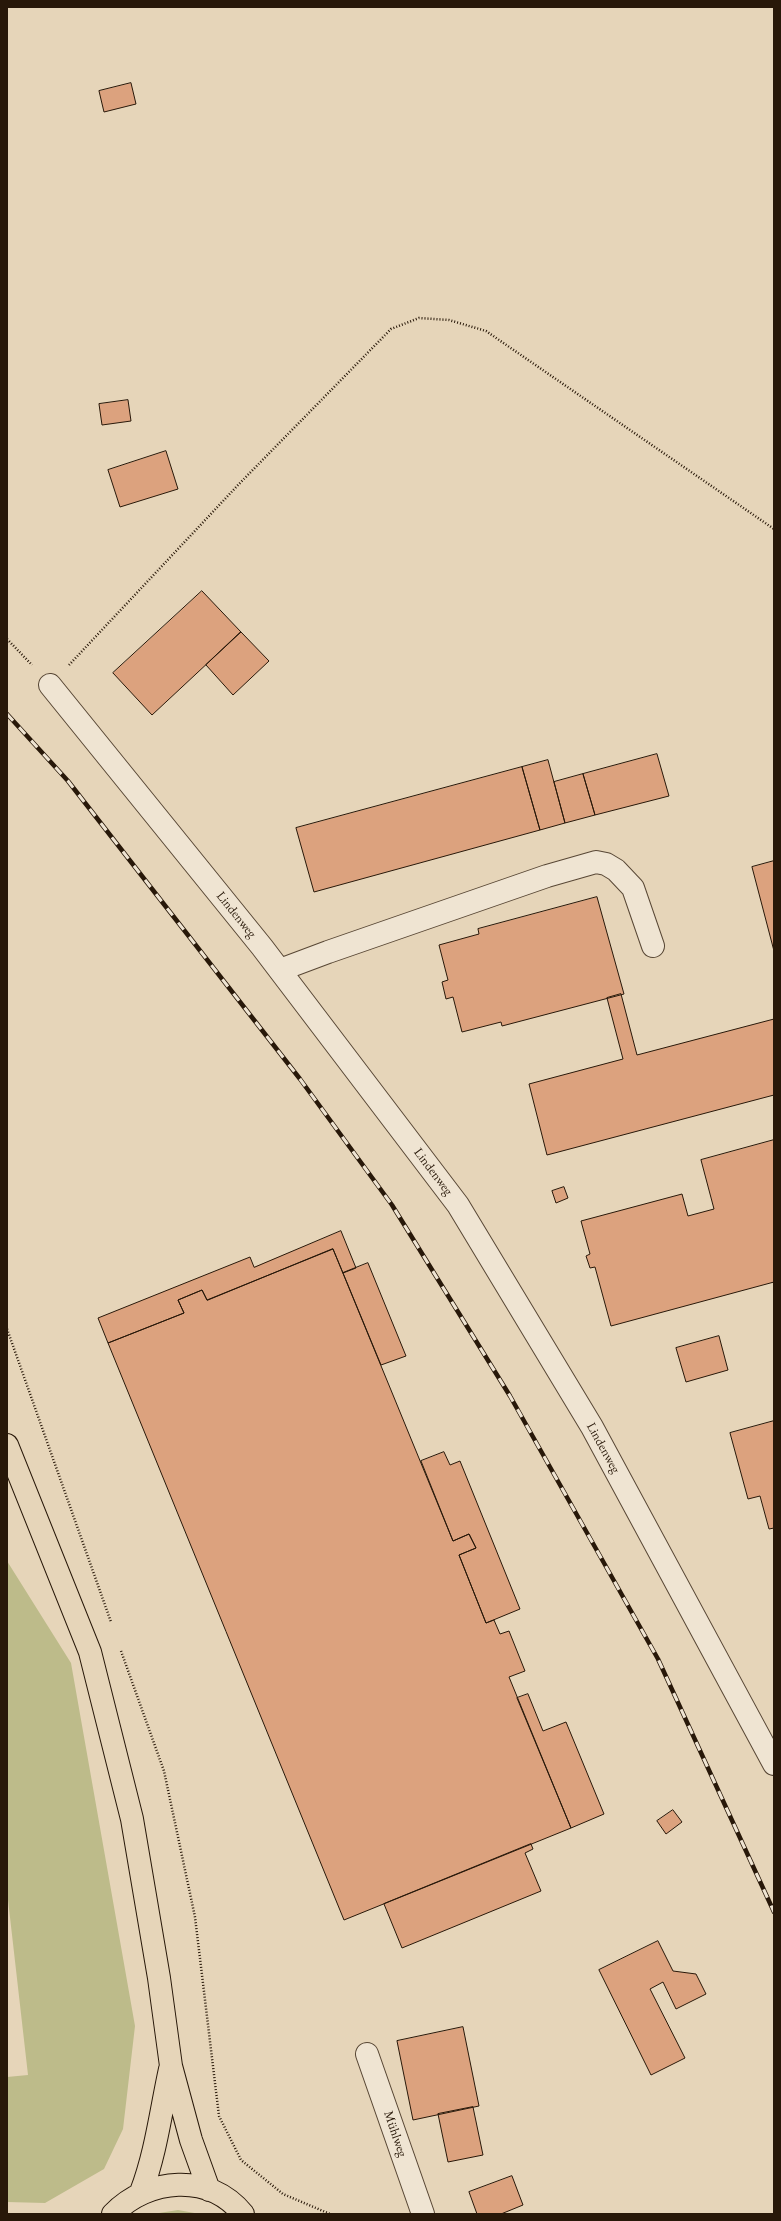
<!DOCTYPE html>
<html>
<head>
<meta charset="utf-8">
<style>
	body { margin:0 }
	#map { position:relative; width:781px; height:2221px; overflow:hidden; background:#e6d5b9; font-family:"EB Garamond",serif }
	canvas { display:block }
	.frame { position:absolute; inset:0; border:8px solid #281809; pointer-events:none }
</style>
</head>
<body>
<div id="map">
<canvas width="781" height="2221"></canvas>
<div class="frame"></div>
</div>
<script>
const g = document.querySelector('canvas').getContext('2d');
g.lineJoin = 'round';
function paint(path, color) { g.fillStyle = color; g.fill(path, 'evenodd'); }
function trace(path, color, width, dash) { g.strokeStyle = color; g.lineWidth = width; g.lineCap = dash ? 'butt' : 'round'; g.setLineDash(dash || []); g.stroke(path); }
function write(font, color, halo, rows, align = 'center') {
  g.font = font + ' "EB Garamond",serif'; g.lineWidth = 3.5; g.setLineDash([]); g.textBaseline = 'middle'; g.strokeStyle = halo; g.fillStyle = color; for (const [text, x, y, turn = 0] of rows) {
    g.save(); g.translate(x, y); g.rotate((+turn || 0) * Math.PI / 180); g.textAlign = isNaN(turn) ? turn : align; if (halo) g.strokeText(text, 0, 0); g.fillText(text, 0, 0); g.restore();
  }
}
const green = new Path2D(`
	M7,1561l64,102 64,363 -12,103 -19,40 -59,34 -38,-1v-125l21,-2 -21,-184z
	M178,2210l22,4h-43l2,-1z`);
const building = new Path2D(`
	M131,83l5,21 -32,8 -5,-21z
	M128,400l3,21 -29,4 -3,-21z
	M166,451l12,38 -58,18 -12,-37z
	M202,591l39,41 -89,83 -39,-42z
	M241,632l28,29 -36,34 -27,-30z
	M657,754l12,42 -74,19 -12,-41z
	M548,760l17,63 -25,7 -18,-63z
	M522,767l18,63 -226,62 -18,-64z
	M583,774l12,41 -30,8 -11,-41z
	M774,861v90l-22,-84z
	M597,897l27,97 -122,32 -1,-4 -39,10 -9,-35 -7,2 -4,-17 6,-2 -9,-35 40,-11 -1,-5z
	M621,994l16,61 137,-36v76l-227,60 -18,-71 94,-25 -16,-61z
	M774,1140v142l-163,44 -16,-59 -5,1 -4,-12 4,-2 -9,-33 101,-27 6,22 26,-7 -13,-49z
	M564,1187l4,11 -12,5 -4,-12z
	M341,1231l15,37 -13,5 -10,-24 -126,51 -5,-10 -24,10 6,13 -76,30 -10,-25 152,-61 4,10z
	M333,1249l120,292 16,-7 7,14 -17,7 27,68 8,-3 6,14 9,-3 16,40 -16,6 62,151 -227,92 -236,-577 76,-30 -6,-13 24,-10 5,10z
	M368,1263l38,93 -25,9 -38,-92z
	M719,1336l9,34 -42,12 -10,-34z
	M774,1421v107l-5,1 -9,-33 -12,3 -18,-66z
	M444,1452l6,13 10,-4 60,148 -34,14 -27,-68 17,-7 -7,-14 -16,7 -32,-80z
	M528,1694l15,37 23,-9 38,92 -33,14 -54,-130z
	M673,1810l9,12 -16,12 -9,-13z
	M531,1844l2,5 -8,4 16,38 -139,57 -18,-44z
	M658,1941l15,30 23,3 10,20 -30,15 -13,-27 -13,7 35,69 -34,17 -52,-105z
	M463,2027l16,79 -66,14 -16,-79z
	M473,2107l10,48 -35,7 -10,-48z
	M512,2176l11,29 -22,9h-24l-8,-22z`);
const path = new Path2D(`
	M7,639l25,26
	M69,665l170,-181 152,-155 28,-11 30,2 37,11 288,198
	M7,1329l104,293
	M121,1651l43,120 31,146 24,199 22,44 42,34 47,20`);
const minor = new Path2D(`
	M50,685l212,262 196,258 134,222 182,337
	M280,970l48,-18 219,-76 49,-14 10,2 10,6 17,18 20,58
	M367,2054l56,160`);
const major = new Path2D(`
	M7,1445l83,207 42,167 27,159 12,88 20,74 18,50
	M141,2192c15,-39 20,-82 29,-123
	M113,2214c35,-36 96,-42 130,0`);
const rail = new Path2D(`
	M7,714l61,67 232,298 92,126 118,191 148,263 116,253`);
const streetNames = [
	["Lindenweg",236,915,51],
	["Lindenweg",433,1172,53],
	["Lindenweg",603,1448,61],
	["Mühlweg",395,2134,71]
];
paint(green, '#bdbb8a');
paint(building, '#dca27e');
trace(building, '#281809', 1);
trace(minor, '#584735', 24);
trace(major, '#281809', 24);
trace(path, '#281809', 2.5, [1, 2]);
trace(minor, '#efe4d2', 22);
trace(major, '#e6d5b9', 22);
trace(rail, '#281809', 4.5);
trace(rail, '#efe4d2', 3, [9]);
write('13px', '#281809', '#efe4d2', streetNames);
</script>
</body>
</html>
